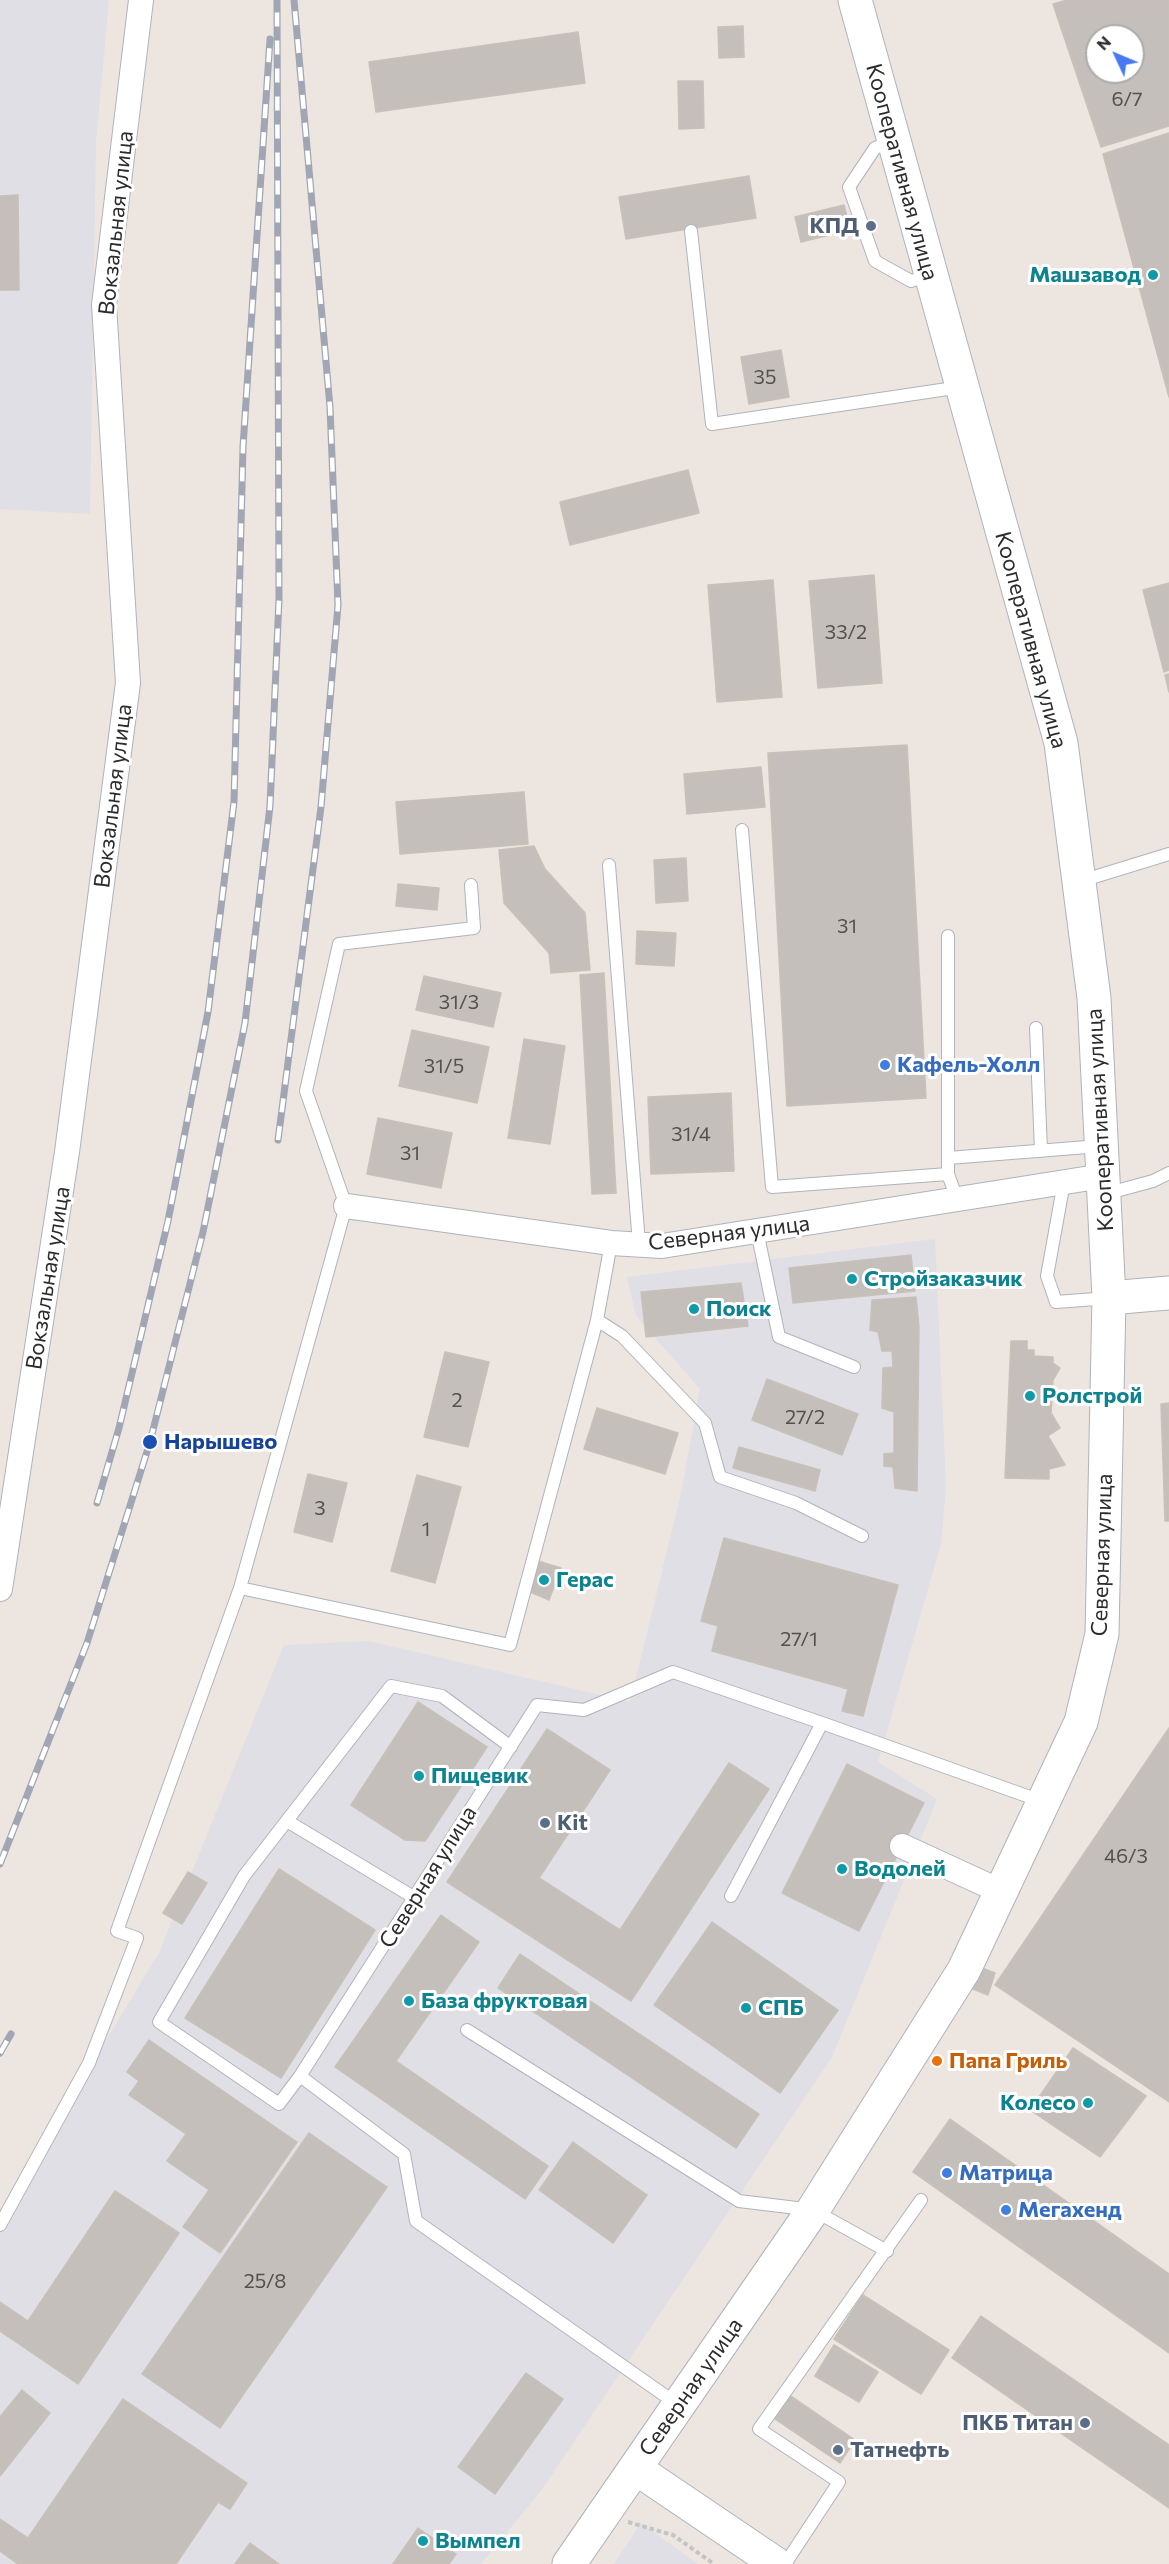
<!DOCTYPE html>
<html>
<head>
<meta charset="utf-8">
<style>
	body { margin:0 }
	#map { position:relative; width:1169px; height:2564px; overflow:hidden; background:#ede5df; font-family:Commissioner,sans-serif }
	canvas { display:block }
	.north { position:absolute; left:1085px; top:24px; width:60px; height:60px; box-sizing:border-box; background:#fff; border:2px solid #ababab; border-radius:50%; rotate:314deg; font-size:16px; font-weight:700; line-height:24px; text-align:center; color:#2c2c2c }
	.north::after { content:''; display:block; margin:auto; width:21px; height:27px; background:#4779f1; clip-path:polygon(50% 0,100% 100%,50% 72%,0 100%) }
</style>
</head>
<body>
<div id="map">
<canvas width="1169" height="2564"></canvas>
<div class="north">N</div>
</div>
<script>
const g = document.querySelector('canvas').getContext('2d');
g.lineJoin = 'round';
function paint(path, color) { g.fillStyle = color; g.fill(path, 'evenodd'); }
function trace(path, color, width, dash) { g.strokeStyle = color; g.lineWidth = width; g.lineCap = dash ? 'butt' : 'round'; g.setLineDash(dash || []); g.stroke(path); }
function write(font, color, halo, rows, align = 'center') {
  g.font = font + ' Commissioner,sans-serif'; g.lineWidth = 6; g.setLineDash([]); g.textBaseline = 'middle'; g.strokeStyle = halo; g.fillStyle = color; for (const [text, x, y, turn = 0] of rows) {
    g.save(); g.translate(x, y); g.rotate((+turn || 0) * Math.PI / 180); g.textAlign = isNaN(turn) ? turn : align; if (halo) g.strokeText(text, 0, 0); g.fillText(text, 0, 0); g.restore();
  }
}
const industrial = new Path2D(`
	M0,0h109l-13,141 -6,373 -90,-5z
	M935,1239l11,247 -5,58 -63,218 59,37 -105,258 -289,431 -62,76h-481v-349l159,-262 125,-308 85,-4 261,61 51,-208 19,-105 -64,-73 -9,-39z
	M641,2523l57,41h-84z`);
const building = new Path2D(`
	M1067,0h102v126l-68,21 -48,-143zM1097,36h36v36h-36z
	M743,26l1,31 -25,1 -1,-31z
	M578,32l7,51 -209,29 -7,-50z
	M678,81h25l1,47 -25,1z
	M1169,133v264l-66,-243z
	M749,176l7,42 -130,21 -7,-42z
	M18,195l1,95h-19v-94z
	M844,205l6,25 -49,12 -6,-25z
	M781,350l8,47 -40,7 -8,-47z
	M688,470l11,43 -129,32 -10,-43z
	M874,575l8,108 -64,5 -9,-107z
	M773,580l9,117 -65,5 -9,-117z
	M1169,583v87l-5,2 -21,-82z
	M1169,674v18l-4,-17z
	M907,745l19,353 -139,8 -19,-353z
	M761,767l4,40 -78,7 -3,-40z
	M524,792l4,52 -128,10 -4,-52z
	M534,846l11,23 40,44 5,57 -39,3 -2,-20 -45,-50 -5,-53z
	M686,858l2,43 -32,2 -2,-43z
	M398,884l41,4 -2,22 -41,-4z
	M637,931l39,2 -2,33 -38,-2z
	M604,973l12,220 -24,1 -12,-219z
	M424,976l77,17 -8,34 -77,-17z
	M412,1030l77,17 -12,56 -78,-17z
	M524,1039l41,7 -15,98 -42,-6z
	M731,1093l3,78 -83,3 -3,-77z
	M378,1118l74,15 -11,55 -74,-14z
	M911,1255l4,36 -122,12 -4,-35z
	M741,1283l7,43 -102,11 -5,-45z
	M916,1297l3,30 -2,164 -22,-3 -2,-21 -9,-1v-12l10,-1v-41l-12,-4 1,-40 10,-1 -1,-16h-10l-4,-19 -8,-2 2,-30z
	M1011,1341h16v9h7v6l19,1v6l7,5 -7,12 -2,33 9,15 -12,8 17,29 -16,4v10l-44,-1z
	M445,1352l44,10 -21,85 -44,-10z
	M767,1379l91,35 -16,41 -90,-35z
	M1169,1403v118h-4l-4,-117z
	M597,1408l81,25 -13,41 -81,-25z
	M739,1447l81,23 -5,21 -82,-23z
	M308,1474l39,9 -15,59 -38,-10z
	M417,1475l44,12 -26,96 -44,-12z
	M724,1538l174,47 -35,131 -21,-5 6,-22 -136,-38 6,-25 -17,-5z
	M538,1561l23,7 -12,32 -21,-9z
	M418,1702l69,45 -62,94 -20,-1 -54,-35z
	M1169,1728v374l-174,-117z
	M547,1729l63,41 -71,108 81,52 109,-167 40,26 -138,212 -184,-119z
	M847,1764l77,39 -65,128 -77,-38z
	M279,1869l96,61 -94,148 -96,-60z
	M188,1872l19,11 -25,41 -19,-11z
	M441,1915l38,27 -83,119 152,105 -23,33 -190,-132z
	M712,1922l126,88 -58,83 -126,-88z
	M520,1954l239,160 -23,34 -238,-160z
	M982,1968l13,5 -7,22 -20,-8z
	M149,2040l148,102 -77,111 -37,-26 26,-37 -42,-29 19,-27 -57,-39 10,-14 -12,-9z
	M1073,2048l73,48 -46,61 -70,-47z
	M950,2119l219,155v79l-256,-181z
	M309,2133l78,54 -167,241 -78,-54z
	M573,2142l74,53 -34,48 -74,-53z
	M115,2191l64,42 -101,151 -78,-53v-29l28,19z
	M863,2295l86,55 -28,44 -87,-55z
	M981,2316l188,129v63l-217,-150z
	M834,2345l44,27 -19,30 -44,-26z
	M526,2373l37,26 -68,95 -37,-27z
	M22,2390l28,23 -50,63v-59z
	M791,2396l64,44 -15,23 -65,-44z
	M123,2399l124,84 -17,26 -12,-7 -42,62h-158l-18,-13v-32l28,19z
	M418,2528l38,26 -7,10h-56z
	M250,2543l29,21h-44z`);
const path = new Path2D(`
	M628,2522l45,13 41,29`);
const service = new Path2D(`
	M893,141l-18,7 -26,39 26,74 36,20 18,-5
	M691,231l21,193 249,-37
	M742,830l30,357 176,-13
	M609,865l30,379
	M1081,881l88,-27
	M471,885l3,43 -135,16 -33,147 40,115 -106,382 270,57 87,-325
	M948,936v238l9,25
	M1036,1028l5,123
	M948,1158l152,-12
	M1064,1182l-17,94 9,26 53,-4
	M1105,1194l48,-13 16,-8
	M757,1231l22,106 75,30
	M611,1243l-14,77 25,16 83,87 15,54 76,26 66,33
	M287,1821l128,77
	M731,1896l91,-173 219,78
	M467,2030l272,171 74,9 74,41
	M300,2076l-21,28 -120,-82 85,-146 147,-190 51,10 69,51
	M0,2225l89,-162 48,-125 -20,-7 123,-343
	M677,2404l-261,-183 -12,-67 -104,-78 237,-371 47,5 89,-38 149,51
	M785,2564l54,-82 -80,-53 162,-229`);
const minor = new Path2D(`
	M346,1206l265,37 51,3 441,-70
	M0,1589l67,-437 61,-469 -24,-378 37,-305
	M902,1846l100,46`);
const tertiary = new Path2D(`
	M635,2468l142,96`);
const secondary = new Path2D(`
	M1109,1298l60,-5
	M569,2564l244,-354 151,-240 117,-248 21,-88 7,-336 -15,-300 -33,-255 -206,-743`);
const rail = new Path2D(`
	M278,1140l43,-333 17,-202 -8,-198 -36,-407
	M97,1503l22,-75 49,-207 40,-209 26,-210 9,-355 27,-408
	M0,1864l87,-221 63,-201 53,-210 42,-209 25,-217 9,-207 -2,-599
	M0,2053l11,-19`);
const markers = [
	[871,226,6,"#5c6f8a"],
	[1153,275,6,"#0f9aa8"],
	[885,1065,6,"#3f7fe0"],
	[852,1279,6,"#0f9aa8"],
	[694,1309,6,"#0f9aa8"],
	[1030,1396,6,"#0f9aa8"],
	[150,1442,8,"#1a4fb4"],
	[544,1580,6,"#0f9aa8"],
	[419,1776,6,"#0f9aa8"],
	[545,1823,6,"#5c6f8a"],
	[842,1869,6,"#0f9aa8"],
	[409,2001,6,"#0f9aa8"],
	[746,2008,6,"#0f9aa8"],
	[937,2061,6,"#e8710a"],
	[1088,2103,6,"#0f9aa8"],
	[947,2173,6,"#3f7fe0"],
	[1006,2210,6,"#3f7fe0"],
	[1085,2423,6,"#5c6f8a"],
	[838,2450,6,"#5c6f8a"],
	[423,2541,6,"#0f9aa8"]
];
const numberNames = [
	["6/7",1127,99],
	["35",765,377],
	["33/2",846,632],
	["31",847,926],
	["31/3",459,1002],
	["31/5",444,1066],
	["31/4",691,1134],
	["31",410,1153],
	["2",457,1400],
	["27/2",805,1417],
	["3",320,1508],
	["1",426,1529],
	["27/1",799,1639],
	["46/3",1126,1856],
	["25/8",265,2281]
];
const streetNames = [
	["Кооперативная улица",902,172,75],
	["Вокзальная улица",116,223,-84],
	["Кооперативная улица",1031,640,75],
	["Вокзальная улица",113,796,-83],
	["Кооперативная улица",1100,1120,-93],
	["Северная улица",729,1233,-7],
	["Вокзальная улица",48,1278,-81],
	["Северная улица",1102,1555,-88],
	["Северная улица",428,1877,-58],
	["Северная улица",691,2387,-55]
];
const serviceNames = [
	["КПД",859,226],
	["Kit",557,1823,"left"],
	["ПКБ Титан",1073,2423],
	["Татнефть",850,2450,"left"]
];
const cultureNames = [
	["Машзавод",1141,275,"right"],
	["Стройзаказчик",864,1279],
	["Поиск",706,1309],
	["Ролстрой",1042,1396],
	["Герас",556,1580],
	["Пищевик",431,1776],
	["Водолей",854,1869],
	["База фруктовая",421,2001],
	["СПБ",758,2008],
	["Колесо",1076,2103,"right"],
	["Вымпел",435,2541]
];
const shopNames = [
	["Кафель-Холл",897,1065],
	["Матрица",959,2173],
	["Мегахенд",1018,2210]
];
const transitNames = [
	["Нарышево",164,1442]
];
const foodNames = [
	["Папа Гриль",949,2061]
];
paint(industrial, '#e0dfe6');
paint(building, '#c5bfbb');
trace(building, '#c8c1b8', 1.5);
trace(service, '#afb3bb', 14);
trace(minor, '#afb3bb', 26);
trace(tertiary, '#afb3bb', 34);
trace(secondary, '#afb3bb', 35);
trace(path, '#c4c4c4', 4, [4.5, 3]);
trace(service, '#fff', 12);
trace(minor, '#fff', 24);
trace(tertiary, '#fff', 32);
trace(secondary, '#fff', 33);
trace(rail, '#a1a6b5', 7);
trace(rail, '#fff', 4.5, [14]);
for (const [x, y, r, color] of markers) { const dot = new Path2D(); dot.arc(x, y, r, 0, 2 * Math.PI); g.fillStyle = color; g.fill(dot); trace(dot, '#fff', 2); }
write('20px', '#525150', null, numberNames);
write('22px', '#2c2c2c', '#fff', streetNames);
write('bold 22px', '#4e5e75', '#fff', serviceNames, 'right');
write('bold 22px', '#0d838f', '#fff', cultureNames, 'left');
write('bold 22px', '#366cbe', '#fff', shopNames, 'left');
write('bold 22px', '#164399', '#fff', transitNames, 'left');
write('bold 22px', '#c56008', '#fff', foodNames, 'left');
</script>
</body>
</html>
